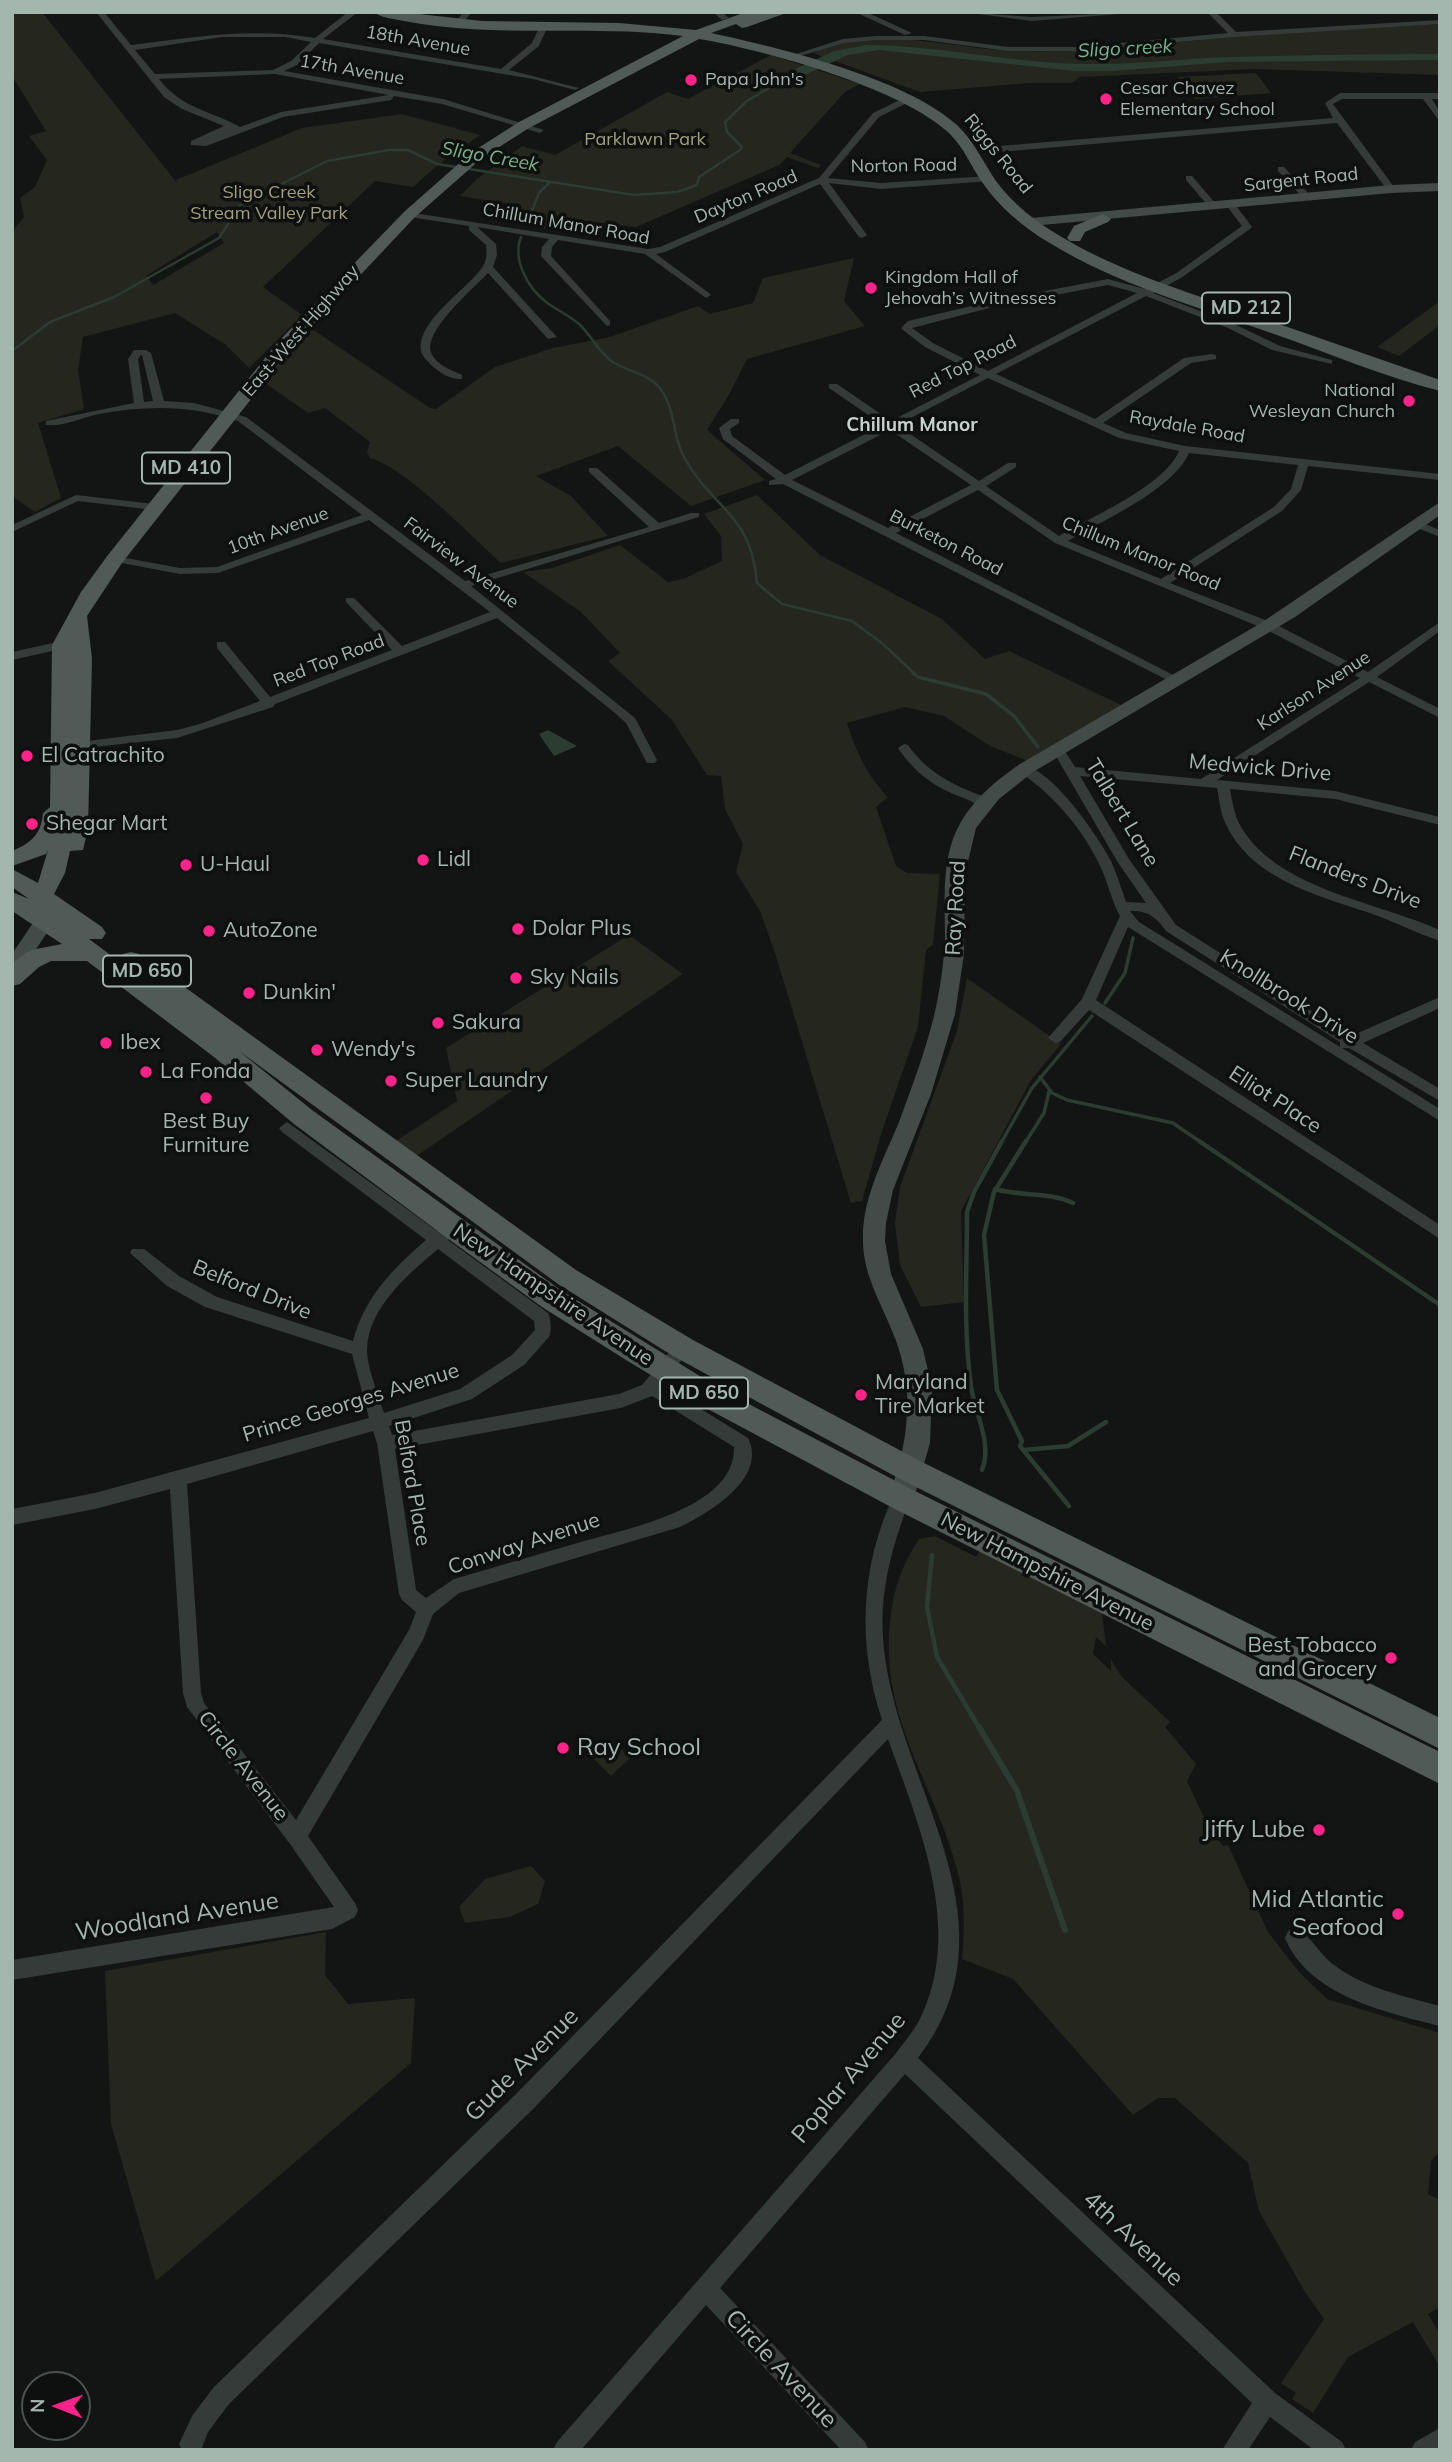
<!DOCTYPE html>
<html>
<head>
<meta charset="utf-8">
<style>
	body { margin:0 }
	#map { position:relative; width:1452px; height:2462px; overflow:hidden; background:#131515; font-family:Mulish,sans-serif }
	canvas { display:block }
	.frame { position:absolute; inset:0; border:14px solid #a4b7af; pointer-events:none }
	.north { position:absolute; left:21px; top:2371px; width:70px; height:70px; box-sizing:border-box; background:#0e1010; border:2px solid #4a5350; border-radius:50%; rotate:271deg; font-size:19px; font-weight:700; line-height:28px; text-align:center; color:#a4b7af }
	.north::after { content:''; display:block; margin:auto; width:24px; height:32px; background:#fd2388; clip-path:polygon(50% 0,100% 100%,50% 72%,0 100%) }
</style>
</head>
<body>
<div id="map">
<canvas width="1452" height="2462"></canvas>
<div class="frame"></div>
<div class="north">N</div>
</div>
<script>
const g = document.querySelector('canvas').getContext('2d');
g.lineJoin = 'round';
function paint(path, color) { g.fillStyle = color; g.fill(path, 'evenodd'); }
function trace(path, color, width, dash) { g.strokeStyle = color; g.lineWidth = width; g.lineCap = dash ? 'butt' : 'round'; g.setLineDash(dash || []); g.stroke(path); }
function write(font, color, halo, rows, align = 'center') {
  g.font = font + ' Mulish,sans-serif'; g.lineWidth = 7; g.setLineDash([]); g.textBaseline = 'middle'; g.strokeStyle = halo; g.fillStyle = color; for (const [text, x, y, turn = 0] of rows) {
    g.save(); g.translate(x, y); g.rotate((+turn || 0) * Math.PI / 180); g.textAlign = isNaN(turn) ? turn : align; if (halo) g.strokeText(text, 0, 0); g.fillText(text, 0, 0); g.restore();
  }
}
const green = new Path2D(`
	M12,12h30l135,171 -1,-3 126,-52 100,-14 78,21 -41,29 -26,23 -38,-6 -112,106 39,28 -53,53 -23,-23 -51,-32 -92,24 -5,33 6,39 -46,14 23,75 -26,14 -23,-16v-264l12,-15 -4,-19 15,-11 12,-27 -18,-24 17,-5 -34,-55zM217,232l7,11 -71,42 -7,-9z
	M1440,24v51l-186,-6 -174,8 -8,6h-42l-110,9 -107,-39c45,-29 137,-6 188,-3 81,5 162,-7 243,-14 65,-5 131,-8 196,-12z
	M771,55l89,29 -15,8 -55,61 31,12 -3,3 -31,-11 -8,8 -143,62 -61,-7 -11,12 -64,-11 15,-16 -55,-9 17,-17 45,-33 33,9 112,-63 21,7z
	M1256,73l15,20 -76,6 -18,-22z
	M854,258l-10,43 21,25 -118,33 -17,34 -23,37 58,50 -74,26 -73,-60 -82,30 35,20 37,40 -107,27c-31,-28 -95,-95 -131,-105l-3,-6 3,-10 -45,-34 -17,5 -46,-32 47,-54 121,81 6,1 59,-42 58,-19 57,-11 88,-31 12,8 43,-11 10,-25z
	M1440,301v24l-41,31 -22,-9z
	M757,495l63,60 122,64 43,40 24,-8 112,54 -93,56 -38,-15 -46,-30 -39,-9 -58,16c9,29 20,52 41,74l-12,10 20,59 11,7 33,1 -7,71 -7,5 -8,77 -37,107 -19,67 -11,2 -75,-247 -16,-45 -24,-39 7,-28 -18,-35 -4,-33 -14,-1 -35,-55 -64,-59 12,-8 -39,-41 -58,-40 29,-4 68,-23 48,37 15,-3 39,-18 -1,-25 -17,-22z
	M629,935l54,39 -268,183 -19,-16 61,-40 -11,-53z
	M967,978l94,66 -30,36 -70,131 3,91 -43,5 -21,-42 -5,-42 5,-36 57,-156z
	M935,1536l41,21 4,-6 122,62 4,33 -10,-9 -3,17 18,17v-11l11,17 48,45 -5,5 31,37 -9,17 18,39 18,26 5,-1 40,87 31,40 28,27 113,34v118l-9,10 -3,33 12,6v107l-12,7 12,20v33l-27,-45 -65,35 -35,56 -21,-14 4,-6 -15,-10 43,-64 -19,-27 -46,-81 -11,-48 -73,-65h-17l-25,17 -120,-136 -51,-20c3,-31 3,-61 -5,-90 -25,-93 -80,-153 -66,-256 4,-28 12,-50 28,-74z
	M613,1741l17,17 -19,18 -17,-17z
	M531,1866l14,15 -7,23 -28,13 -45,6 -6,-16 26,-28z
	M326,1932l-1,43 23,29 67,-6 -4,65 -255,218 -45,-157 -6,-153z`);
const water = new Path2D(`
	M866,45c74,0 148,19 223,19 48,1 95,-6 143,-7 69,-2 139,-3 208,-3v6l-212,2 -115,9h-38l-196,-21 -31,5 -69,32 -9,-6 64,-30z
	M548,730l29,16 -23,10 -15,-22z`);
const streamFar3 = new Path2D(`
	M526,225l13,-32 11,-11
	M521,237c-9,23 7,51 25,65 12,9 25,14 35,24 12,12 18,27 32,36 15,10 34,11 46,25 17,21 13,48 25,70 29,53 67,55 73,126l25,21 70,17 31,23 32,30
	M12,351l38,-29 64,-25 105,-59 21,-33 87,-44 62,-11h19l29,14 197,31 43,-3 20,-7 2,-8 41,-27 2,-3 -15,-15 -2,-10 22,-21 32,-19`);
const streamFar2 = new Path2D(`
	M913,673l5,4 68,17 28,22 24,31
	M1105,1003l20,-30 8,-35
	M1040,1077l12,16 15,7 106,23 29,20
	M1001,1143l31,-55 60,-72
	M1025,1143l19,-30 5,-21`);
const streamFar1 = new Path2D(`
	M1026,1141l-32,51 -10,43 13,155 25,51 -2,5 49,60
	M1199,1141l241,164
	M995,1189c26,8 53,2 78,14
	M1024,1450l44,-4 38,-24
	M982,1470c11,-27 -8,-58 -11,-84 -8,-57 -4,-117 -4,-174l7,-20 28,-51
	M932,1555l-5,52 10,50 43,72`);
const stream = new Path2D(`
	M979,1727l38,64 48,139`);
const street = new Path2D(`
	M96,12h8l27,33c62,-8 122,-18 184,-7l33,-26h10l-35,27 178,30 31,-26 7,-15 4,-2 4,2 -8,18 -30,24 70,18 -4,2 -42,-11 -214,-36 -22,22 -13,6 159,28 101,31 -4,3 -98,-29 -48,-8 -3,4 -108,17 -77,29 -15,-1v-4l33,-15 -42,-17 -18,-12zM222,37h63l26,5 -20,19 -18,9 -118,4 -20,-24zM275,74l114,21 -108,17 -41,15c-30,-17 -58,-18 -81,-48z
	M463,12h9l-13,15h-6z
	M713,12h9l7,6 -7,2z
	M855,12h11l46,21 -7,2z
	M963,12l69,5 112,-5 -112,9z
	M1207,12h9l20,20 204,-12v4l-206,13 -157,14h-69l-84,-11h-48l-32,3 -44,13 -4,-2 47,-15 33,-3h48l84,11h69l151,-14z
	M1340,93h100v6h-8l8,13v10l-17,-23h-81l-9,5 61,83v4h-6l-51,-68 -349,30 -4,-3 4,-3 345,-29 -8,-15z
	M908,96l4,3 -1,2 -32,16 -51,61 53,5 107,-7 4,3 -1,2 -110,8 -52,-6 38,52 -5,3 -3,-1 -39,-53 -155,68 -9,2 53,39 2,2 -5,3 -61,-44 -87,-14 -6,7 -1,9 59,65v4l-3,1 -66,-70 1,-9 7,-8 -72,-12 19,17 1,11 -4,12 64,70 -9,2 -60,-66c-14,15 -64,57 -57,79 4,12 20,18 31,23v4c-16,1 -32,-13 -40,-25 -10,-31 47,-65 61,-88 4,-6 4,-14 3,-21l-17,-15v-4l-59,-9 -5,-3 2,-2 241,37 12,-2 159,-69 54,-65z
	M1278,167h6l26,28v4h-6l-26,-28z
	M1186,176h6l24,28v4h-6l-24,-28z
	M1228,203h6l18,24 -2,2 -69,49 -28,15 81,31 46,22 52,14v4l-60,-14 -44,-22 -82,-32 -150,78 99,45 89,-61 28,-4 4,1v4l-25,4 -88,60 23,10 59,13 255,28v6l-132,-14 -7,24 -19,21 -112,72 103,40 95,49 72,-50v9l-63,46 63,32v9l-71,-36 -152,98 118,11 105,26v8l-105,-26 -105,-10c2,11 4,23 8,32 32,67 140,81 202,109v11c-24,-8 -47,-20 -70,-28 -54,-18 -122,-35 -146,-93 -4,-10 -5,-22 -7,-32l-137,-12 49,83 47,66 175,111 89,-39v11l-77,35 77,46v12l-91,-53h-7l98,61v12l-312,-194 -32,73 344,225v14l-351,-229 -29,32 -5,1 -7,-5 34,-39 38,-83c-8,-14 -11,-30 -18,-46 -17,-38 -46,-73 -81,-97v-6c27,-5 79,72 90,94 6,13 10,27 15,41l20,1 -29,-42 -64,-110 2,-3h8l12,19 126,12 159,-101 -95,-49 -210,-86 -77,-53 -82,43 287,147 -2,3h-8l-390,-199 -14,1v-4l7,-2 -53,-40 -4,-11 12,-9h8v4l-9,6 2,7 53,39 98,-50 -54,-37v-4h8l54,37 89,-46 -55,-28 -22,-17 -2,-2 7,-7 89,-21 111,-21 37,10 30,-15 67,-48 -16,-21zM1108,285l29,8 -149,78 -55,-28 -21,-15 85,-22zM988,378l131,60 60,13c-15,35 -86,65 -120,85l-73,-50 30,-19v-4h-8l-29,18 -82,-56zM890,430l81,55 -83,43 -96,-48zM1189,453l109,12 -7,24 -17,18 -113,72 -93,-38c35,-21 105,-51 121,-88zM1130,911c18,-1 27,7 36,20l174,111v5l-201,-125z
	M134,350h12l5,3 13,48 30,2 52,14 219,164 184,-54 -60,-55v-4h8l62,55 32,-10h8v4l-228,69 164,132 22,42 -2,3h-8l-21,-40 -11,-10 -118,-95 -222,86 -2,3 -96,31 -102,11 -2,-3 6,-4 98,-12 23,-6 60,-23 -43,-53v-6h8l45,55 122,-47 -46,-48v-4h8l48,48 88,-34 -121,-92 -151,53 -38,1 -69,-13 -2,-2 6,-3 65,12 37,-1 145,-52 -124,-94c-46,-16 -91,-16 -139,-7 -16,3 -36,13 -53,11v-4l88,-18 -6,-44zM141,355h1l11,46 -9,1 -6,-43z
	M76,495l78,9 6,3 -6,3 -76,-9 -66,31v-7z
	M1412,522h8l20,8v7l-28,-11z
	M62,641l6,4 -2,3 -54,12v-8z
	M904,744l4,1c21,30 49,42 83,54v6c-10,2 -19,-3 -27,-7 -29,-10 -49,-25 -66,-50z
	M287,1122l150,109 7,-3 6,2 2,4 -4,6 100,73c3,7 4,17 1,24l-25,28 -52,34 -83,27 3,9 227,-41 23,-9 35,-42 6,-2 6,2 2,5 -29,37 86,53c20,40 -39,75 -68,89l-221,66 -26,21 -10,26 -115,196 47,67 3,7 -3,7 -23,12 -320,51v-20l322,-53 -44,-63 -103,-137 -4,-14 -13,-204 -75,20 -83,16v-16l83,-16 274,-75 -17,-64 -147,-47 -38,-21 -37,-33 2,-4h12l35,27 38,21 136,44c12,-45 39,-71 73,-101l-144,-108 -3,-4zM438,1249l96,72 1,9 -23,25 -52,34 -76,24c-5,-16 -17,-46 -17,-63 1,-43 42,-76 71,-101zM652,1396l82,51c2,63 -114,83 -160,97 -40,12 -80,23 -120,35l-28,19 -10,-8 -21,-141 226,-41zM373,1431l4,12 22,151 3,6 14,12 -7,18 -113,190 -92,-117 -3,-10 -14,-209z
	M901,1490l6,3 3,5c-21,59 -34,102 -24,166 20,131 133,263 32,394l357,335 67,49 4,8h-32l-44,-33 -22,33h-26l30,-47 -347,-329 -185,214 145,154 4,8h-28l-135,-145 -125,145h-28l4,-8 340,-390c7,-10 16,-20 22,-31 46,-90 0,-195 -31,-282l-354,369 -305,296 -21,28 -7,18h-19l-3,-6 13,-28 21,-28 305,-296 364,-372c-25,-76 -22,-155 13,-227z
	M1295,1928c15,6 25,27 39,37 31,23 69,31 106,41v20c-55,-14 -131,-30 -155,-88l3,-7z
	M1440,2428v22h-29l4,-8z`);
const secondary = new Path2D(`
	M1440,183v8l-49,2 -360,33 -7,-4 7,-4 360,-33z
	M1440,502v13l-145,102 -262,155 -34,27 -23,29 -11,46 -1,80 -9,60 -24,80 -38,96 -7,33 -1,18 6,33 32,75 9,38 -2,56 -16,55 -4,8 -9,3 -9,-3 -4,-8c21,-55 28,-110 5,-165 -12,-30 -29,-57 -30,-90 -2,-43 20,-82 36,-121 13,-35 26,-70 35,-106 6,-26 10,-52 11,-79 0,-31 -3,-64 7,-95 11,-34 39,-58 68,-78l241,-141z
	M44,915l7,2 3,5 -35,53 -7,2v-23l25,-37z`);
const primary = new Path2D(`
	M374,12h27l81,9 137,2 77,7 50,-18h43l-42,15 -5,1 -6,-4 -25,9c69,15 194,45 246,92 17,16 26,37 39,56 17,23 40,41 64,55 53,32 112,51 170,71 70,24 140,49 210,73v11c-56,-14 -111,-38 -166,-57 -76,-27 -156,-49 -226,-92 -25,-15 -49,-35 -66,-60 -11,-16 -18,-34 -32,-48 -48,-46 -185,-84 -251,-95l-170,89 -47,30 -67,59 -126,134 -167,212 -35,53 5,42 -4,171 -5,21 -13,1 -5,22 -11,21 48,33 4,6 -4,6h-13l31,23 3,-8 8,-2 8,2 437,316 117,70 229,122 518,256v31l-538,-269 -229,-124 -115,-72 -319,-233 73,59 250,181 162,100 187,98 529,263v32l-549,-277 -187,-100 -78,-47 -84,-53 -99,-72 -149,-111 -80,-67 -127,-96h-36l-12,6 -19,17 -8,2 1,-24 18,-12 31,-6 -50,-33v-19l17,7 -17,-12v-18l26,14 10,-33 -2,4 -34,12v-15c19,-8 29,-16 31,-38l7,-6 2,-162 29,-53 27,-37 169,-212 128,-132 67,-59 47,-30 164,-86c-92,-12 -187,3 -279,-15 -10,-2 -23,-3 -30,-9z
	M1103,214l8,5 -3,3 -23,10 -5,9h-10l-3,-3 7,-12z`);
const markers = [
	[691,80,7,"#fd2388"],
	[1106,99,7,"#fd2388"],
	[871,288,7,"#fd2388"],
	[1409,401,7,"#fd2388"],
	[27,756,7,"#fd2388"],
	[32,824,7,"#fd2388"],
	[423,860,7,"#fd2388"],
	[186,865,7,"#fd2388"],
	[518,929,7,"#fd2388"],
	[209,931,7,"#fd2388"],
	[516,978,7,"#fd2388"],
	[249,993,7,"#fd2388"],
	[438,1023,7,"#fd2388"],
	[106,1043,7,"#fd2388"],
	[317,1050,7,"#fd2388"],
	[146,1072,7,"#fd2388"],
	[391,1081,7,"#fd2388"],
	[206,1098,7,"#fd2388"],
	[861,1395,7,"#fd2388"],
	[1391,1658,7,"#fd2388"],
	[563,1748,7,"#fd2388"],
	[1319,1830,7,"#fd2388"],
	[1398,1914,7,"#fd2388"]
];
const farStreetnames = [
	["18th Avenue",418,41,10],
	["17th Avenue",352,70,10],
	["Riggs Road",998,154,51],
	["Norton Road",904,166,-1],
	["Sargent Road",1301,180,-6],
	["Dayton Road",746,197,-23],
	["Chillum Manor Road",566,224,10],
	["East-West Highway",301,331,-49],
	["Red Top Road",963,367,-27],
	["Raydale Road",1187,427,10],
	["10th Avenue",278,531,-20],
	["Burketon Road",946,543,27],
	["Chillum Manor Road",1141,554,22],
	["Fairview Avenue",461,563,37],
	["Red Top Road",329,661,-21],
	["Karlson Avenue",1314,691,-33]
];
const farPoinames = [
	["Papa John's",705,80],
	["Cesar Chavez",1120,89],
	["Elementary School",1120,110],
	["Kingdom Hall of",885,278],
	["Jehovah’s Witnesses",885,299],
	["National",1395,391,"right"],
	["Wesleyan Church",1395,412,"right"]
];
const farParknames = [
	["Parklawn Park",645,140],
	["Sligo Creek",269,193],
	["Stream Valley Park",269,214]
];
const farWaternames = [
	["Sligo creek",1125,49,-3],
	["Sligo Creek",490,157,10]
];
const shields = [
	[1246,308,88],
	[186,468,88],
	[147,971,88],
	[704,1393,88]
];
const shieldNames = [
	["MD 212",1246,308],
	["MD 410",186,468],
	["MD 650",147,971],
	["MD 650",704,1393]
];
const farNeighbourhoodnames = [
	["Chillum Manor",912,425]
];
const poiNames = [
	["El Catrachito",41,756],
	["Shegar Mart",46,824],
	["Lidl",437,860],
	["U-Haul",200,865],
	["Dolar Plus",532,929],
	["AutoZone",223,931],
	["Sky Nails",530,978],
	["Dunkin'",263,993],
	["Sakura",452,1023],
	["Ibex",120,1043],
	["Wendy's",331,1050],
	["La Fonda",160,1072],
	["Super Laundry",405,1081],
	["Best Buy",206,1122,"center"],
	["Furniture",206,1146,"center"],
	["Maryland",875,1383],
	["Tire Market",875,1407],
	["Best Tobacco",1377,1646,"right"],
	["and Grocery",1377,1670,"right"]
];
const streetNames = [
	["Medwick Drive",1260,768,5],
	["Talbert Lane",1122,813,59],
	["Flanders Drive",1355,878,21],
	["Ray Road",956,908,-87],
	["Knollbrook Drive",1289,997,32],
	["Elliot Place",1275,1100,33],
	["Belford Drive",252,1290,22],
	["New Hampshire Avenue",553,1295,34],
	["Prince Georges Avenue",351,1403,-17],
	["Belford Place",412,1483,80],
	["Conway Avenue",524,1544,-18],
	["New Hampshire Avenue",1047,1572,27],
	["Circle Avenue",243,1766,52]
];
const nearPoinames = [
	["Ray School",577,1748,"left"],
	["Jiffy Lube",1305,1830],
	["Mid Atlantic",1384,1900],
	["Seafood",1384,1928]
];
const nearStreetnames = [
	["Woodland Avenue",177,1917,-9],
	["Gude Avenue",522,2065,-45],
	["Poplar Avenue",849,2078,-50],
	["4th Avenue",1133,2239,43],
	["Circle Avenue",781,2369,47]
];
paint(green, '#25261d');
paint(water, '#2b3c30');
trace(streamFar3, '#2b3c30', 2.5);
trace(streamFar2, '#2b3c30', 3.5);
trace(streamFar1, '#2b3c30', 4.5);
trace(stream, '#2b3c30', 6);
paint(street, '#343b39');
paint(secondary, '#424b48');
paint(primary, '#505a57');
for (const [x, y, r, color] of markers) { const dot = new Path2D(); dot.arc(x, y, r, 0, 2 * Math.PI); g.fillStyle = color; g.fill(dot); trace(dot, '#0e1010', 2.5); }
write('18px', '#a4b7af', '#0e1010', farStreetnames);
write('18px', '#a4b7af', '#0e1010', farPoinames, 'left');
write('18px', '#a3a07a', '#0e1010', farParknames);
write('italic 19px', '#79b48d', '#0e1010', farWaternames);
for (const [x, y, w] of shields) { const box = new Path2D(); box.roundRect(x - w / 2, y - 15.5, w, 31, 5); g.fillStyle = '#0e1010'; g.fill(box); trace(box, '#a4b7af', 2); }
write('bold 19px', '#a4b7af', null, shieldNames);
write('bold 19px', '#c5d2cd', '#0e1010', farNeighbourhoodnames);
write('21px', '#a4b7af', '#0e1010', poiNames, 'left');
write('21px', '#a4b7af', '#0e1010', streetNames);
write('24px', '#a4b7af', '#0e1010', nearPoinames, 'right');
write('24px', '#a4b7af', '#0e1010', nearStreetnames);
</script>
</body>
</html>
